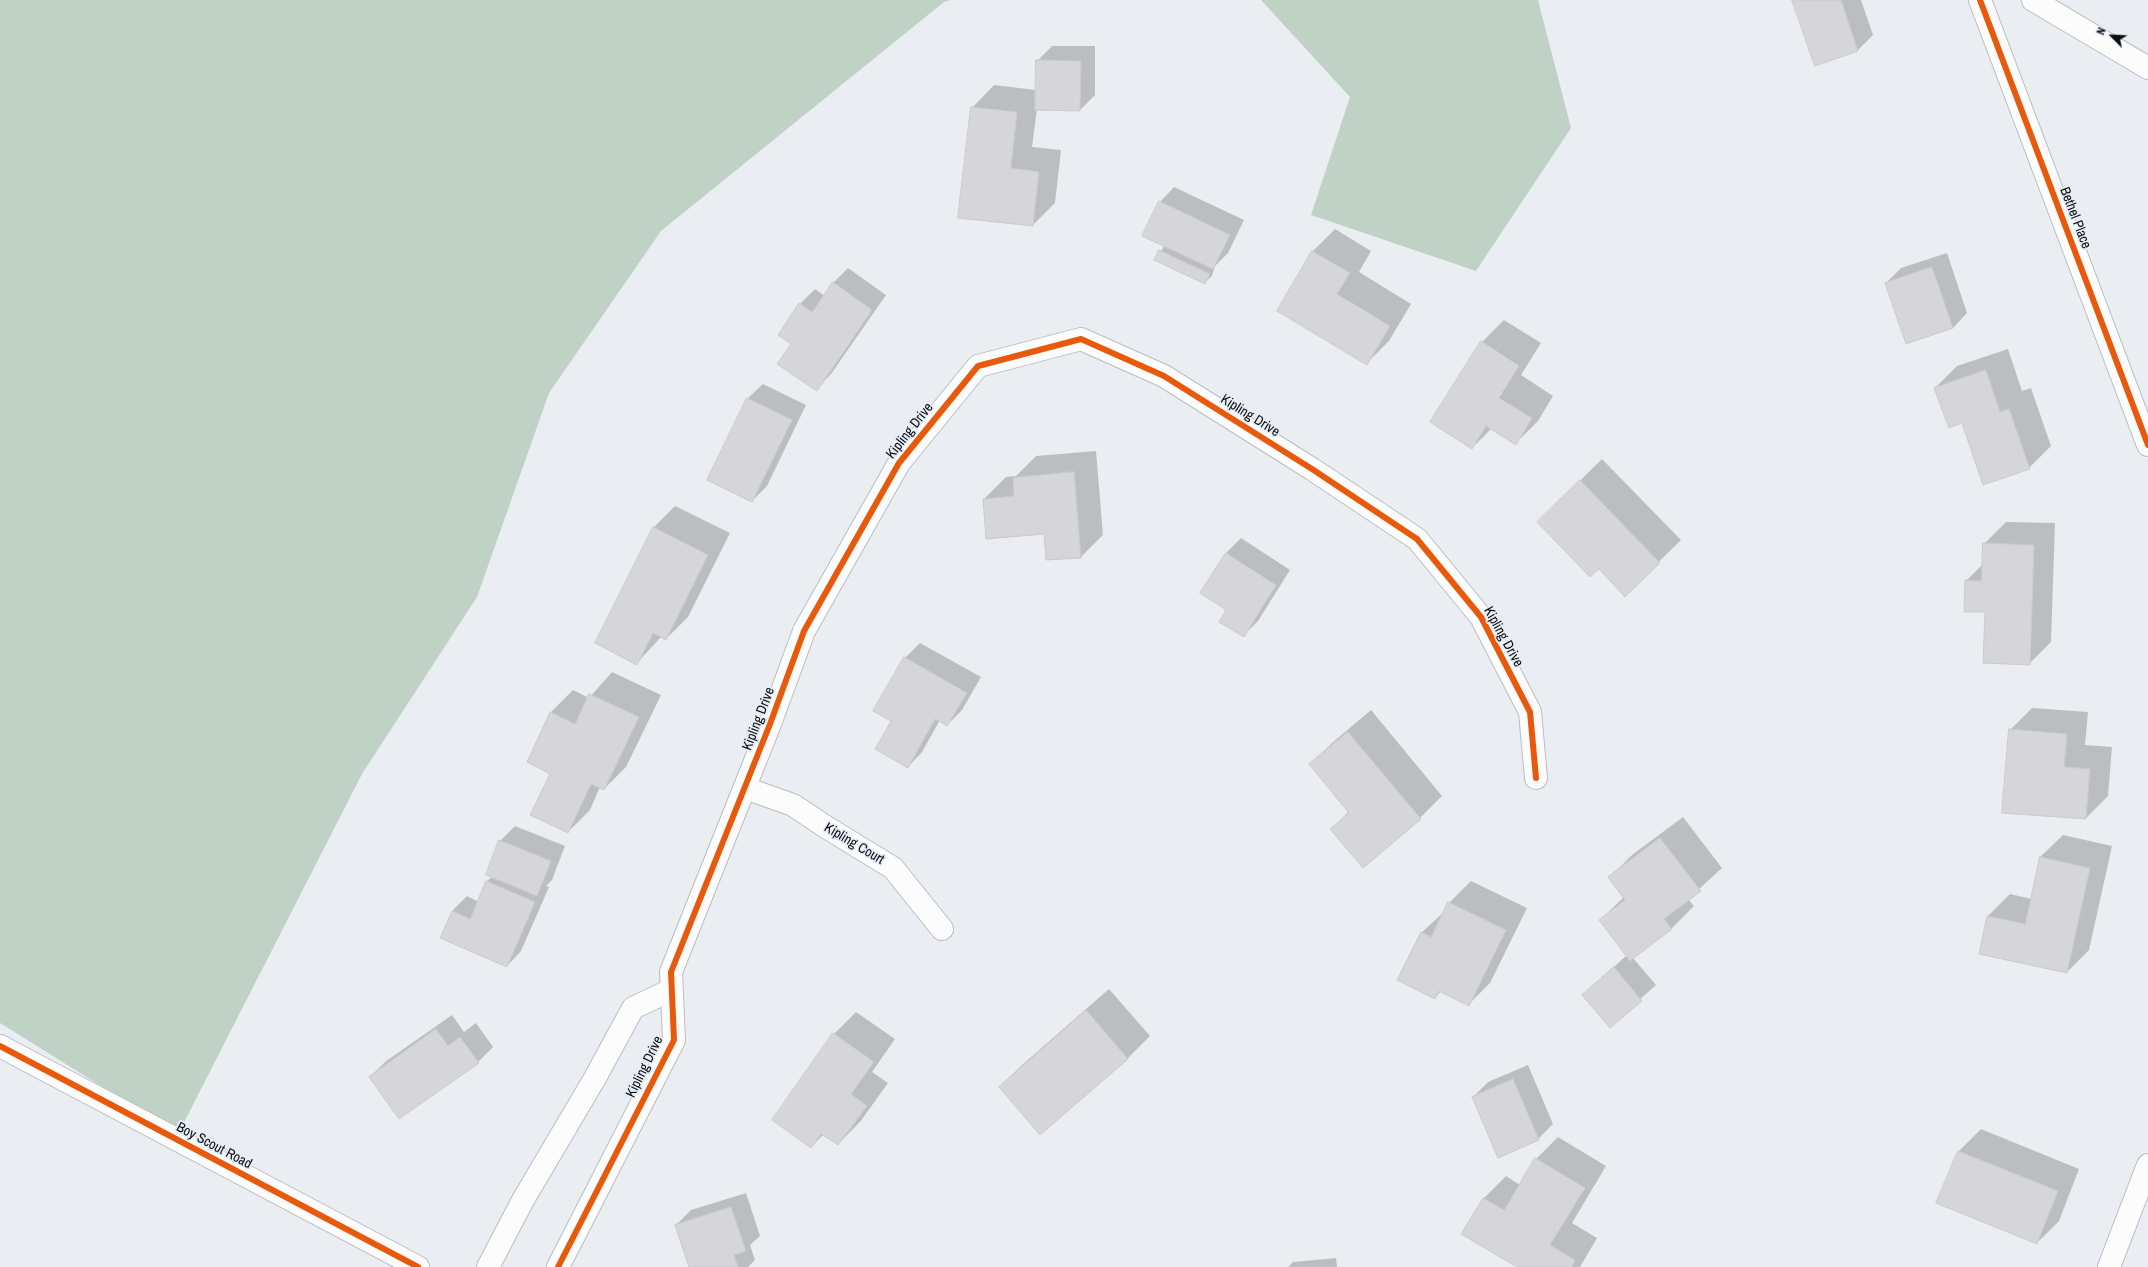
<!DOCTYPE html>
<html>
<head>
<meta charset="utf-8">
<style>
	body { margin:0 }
	#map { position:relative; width:2148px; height:1267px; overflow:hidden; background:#eaeef2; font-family:"Archivo Narrow",sans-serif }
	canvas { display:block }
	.north { position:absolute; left:2092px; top:16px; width:40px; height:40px; -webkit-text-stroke:3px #e7edf5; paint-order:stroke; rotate:294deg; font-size:11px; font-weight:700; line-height:16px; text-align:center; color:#0c0e11 }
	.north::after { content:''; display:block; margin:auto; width:14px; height:18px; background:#0c0e11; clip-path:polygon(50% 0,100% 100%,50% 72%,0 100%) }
</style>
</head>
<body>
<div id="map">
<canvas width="2148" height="1267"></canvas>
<div class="north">N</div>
</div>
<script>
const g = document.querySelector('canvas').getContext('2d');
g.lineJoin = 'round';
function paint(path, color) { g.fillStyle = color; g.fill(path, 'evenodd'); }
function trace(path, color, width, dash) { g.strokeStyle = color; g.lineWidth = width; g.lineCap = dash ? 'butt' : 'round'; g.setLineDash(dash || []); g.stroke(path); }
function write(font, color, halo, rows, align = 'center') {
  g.font = font + ' "Archivo Narrow",sans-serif'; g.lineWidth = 3.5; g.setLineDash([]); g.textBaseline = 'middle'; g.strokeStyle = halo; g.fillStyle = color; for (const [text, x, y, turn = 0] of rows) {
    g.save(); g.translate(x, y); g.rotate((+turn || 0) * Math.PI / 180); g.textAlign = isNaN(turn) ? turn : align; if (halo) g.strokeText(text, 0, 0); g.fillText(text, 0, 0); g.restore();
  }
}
const forest = new Path2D(`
	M0,0h950l-6,2 -283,229 -112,162 -72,204 -115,177 -184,360 -178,-111z
	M1261,0h277l33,128 -95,143 -165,-56 39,-118z`);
const shadow = new Path2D(`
	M1793,0h68l12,35 -15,15 -43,15z
	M1052,46h43v49l-15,15 -43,-1 -5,38 29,3 -6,53 -22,22 -61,-117 22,-23 42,5 1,-29z
	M1174,187l70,33 -16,33 -13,13 -3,10 -8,7 -49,-23 10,-15 -5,-43z
	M1335,229l36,22 -12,21 52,32 -22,37 -22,22 -89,-53 35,-59z
	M1947,253l20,60 -14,15 -67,-45 15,-15z
	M848,268l38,27 -55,79 -15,15 -23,-45 -14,-10 21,-30 15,-15 10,7 8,-13z
	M1504,320l37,23 -20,32 32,21 -15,25 -22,22 -24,-15 -20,20 10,-106z
	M2008,349l14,42 9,-3 20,58 -22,22 -66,-46 -28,-34 22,-22z
	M763,384l43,21 -39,81 -15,15 -4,-103z
	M1096,451l7,84 -22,22 -36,-24 -61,-34 22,-22 10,-1 20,-20z
	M1602,459l79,81 -56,55 -26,-27 -61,-46z
	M675,506l55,27 -42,84 -22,22 -5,-2 -24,26 16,-135z
	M2006,522l49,1 -4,119 -22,22 -63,-83 17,-17 1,-20z
	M1241,538l49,32 -32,51 -15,15 -15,-26 -2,-57z
	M920,643l61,34 -19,33 -15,15 -7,-5 -18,32 -14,15 -3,-109z
	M612,672l49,23 -35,72 -22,22 -4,-2 -10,23 -22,22 -17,-59 -23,-11 23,-50 22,-22 16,8z
	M2032,708l56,4 -3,33 27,2 -4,49 -22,22 -76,-88z
	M1371,710l71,86 -22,22 -88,11 17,-18 -39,-46 22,-22z
	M1683,817l39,51 -34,31 6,7 -22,22 -39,30 23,27 -46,41 -27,-31 44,-40 -27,-35 24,-23 -14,-20 22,-22z
	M515,826l50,20 -13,34 -6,6 3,1 -28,64 -14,15 -55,-55 15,-15 12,6 8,-21 5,-4 8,-36z
	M2063,835l49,11 -23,104 -22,22 -79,-56 22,-22 22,5 8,-42z
	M1471,881l56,27 -37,75 -22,22 -27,-14 -6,7 -14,-65 24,-22 4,-8z
	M1109,989l41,47 -22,22 -88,76 -40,-47 22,-22z
	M856,1012l39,27 -23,33 16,11 -28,39 -22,22 -14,-10 -13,13 -38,-27 61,-86z
	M452,1015l12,17 12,-9 17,24 -15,15 -108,15 15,-15z
	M1528,1065l25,59 -15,15 -65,-42 15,-15z
	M1981,1129l98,40 -20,52 -22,22 -78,-92z
	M1558,1137l48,29 -34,57 25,15 -17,29h-61l-56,-33 21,-36 22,-22 14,9 16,-26z
	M746,1193l14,43 -10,9 5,15 -7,7h-58l-14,-42 15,-15z
	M1336,1258l1,9h-49l5,-5z`);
const building = new Path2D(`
	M1792,0h49l17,51 -43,15z
	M1036,60l45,1 -1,50 -45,-1z
	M971,107l46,5 -6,56 28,4 -6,54 -75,-8z
	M1159,201l71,34 -17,34 -71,-33z
	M1159,250l51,24 -5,10 -51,-24z
	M1312,251l38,22 -13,21 53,32 -23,39 -90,-54z
	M1932,267l21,61 -47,16 -21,-61z
	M833,282l39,28 -55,81 -40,-27 14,-20 -13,-9 21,-32 13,9z
	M1481,341l38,25 -20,32 33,20 -16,27 -30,-19 -14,23 -42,-27z
	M1986,370l14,42 9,-3 21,60 -47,16 -21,-62 -13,5 -15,-40z
	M747,398l45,22 -40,82 -45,-22z
	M1074,472l7,86 -35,2 -2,-26 -58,5 -3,-40 31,-3 -1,-18z
	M1580,480l80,83 -35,34 -26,-28 -9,8 -53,-55z
	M653,527l55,28 -42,85 -13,-7 -16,32 -42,-22z
	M1983,543l51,2 -4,120 -47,-2 2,-51h-21l1,-32 16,1z
	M1226,553l50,32 -32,52 -25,-15 7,-12 -26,-17z
	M904,657l63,36 -20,33 -12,-7 -27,49 -33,-19 16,-28 -18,-10z
	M589,694l50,23 -35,73 -13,-6 -23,49 -38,-18 20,-41 -23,-12 23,-50 25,12z
	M2009,729l58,5 -3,33 26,2 -4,50 -84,-6z
	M1348,732l73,87 -58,49 -33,-39 19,-16 -40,-49z
	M1660,838l41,53 -37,28 8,10 -42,32 -31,-41 26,-20 -17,-23z
	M499,840l52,21 -14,35 -51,-21z
	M2040,857l50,11 -23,105 -88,-19 8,-38 38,8z
	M486,881l49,21 -28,65 -67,-29 12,-27 18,8z
	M1448,902l58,28 -37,76 -30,-15 -4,8 -38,-19 24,-48 10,5z
	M1614,967l28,34 -32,27 -28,-33z
	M1086,1010l42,49 -88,76 -41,-48z
	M436,1029l12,17 12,-9 19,26 -80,56 -30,-42z
	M833,1033l41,29 -23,32 16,12 -29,39 -17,-11 -10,14 -39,-28z
	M1513,1079l26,61 -41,18 -26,-61z
	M1958,1151l100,40 -21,53 -101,-41z
	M1535,1158l50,30 -35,57 25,15 -3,7h-55l-56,-33 22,-36 21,12z
	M731,1207l15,44 -12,4 4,12h-49l-14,-42z`);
const street = new Path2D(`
	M1980,0l168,445
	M2033,0l115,68
	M745,788l48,17 33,22 67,41 49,61
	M488,1267l35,-67 72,-122 38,-70 38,-18
	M558,1267l116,-227 -3,-68 99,-248 34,-93 95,-168 79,-97 103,-27 83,37 148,93 105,70 64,78 49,95 6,66
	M2109,1267l39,-102`);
const secondary = new Path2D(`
	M0,1046l418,221`);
const cycleway = new Path2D(`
	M1980,0l168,445
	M0,1046l418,221
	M558,1267l116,-227 -3,-68 99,-248 34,-93 95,-168 79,-97 103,-27 83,37 148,93 105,70 64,78 49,95 6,66`);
const streetNames = [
	["Bethel Place",2075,218,69],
	["Kipling Drive",1250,416,32],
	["Kipling Drive",910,431,-52],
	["Kipling Drive",1503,637,61],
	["Kipling Drive",759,719,-69],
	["Kipling Court",854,844,31],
	["Kipling Drive",645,1067,-64],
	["Boy Scout Road",214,1146,28]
];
paint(forest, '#bfd2c5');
paint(shadow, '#0003');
paint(building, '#d6d6d9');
trace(building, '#cacacd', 1);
trace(street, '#babdc0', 24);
trace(secondary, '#babdc0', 24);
trace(street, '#fcfcfd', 22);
trace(secondary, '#fcfcfd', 22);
trace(cycleway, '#e8590c', 6);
write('14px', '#0c0e11', '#e7edf5', streetNames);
</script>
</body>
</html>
